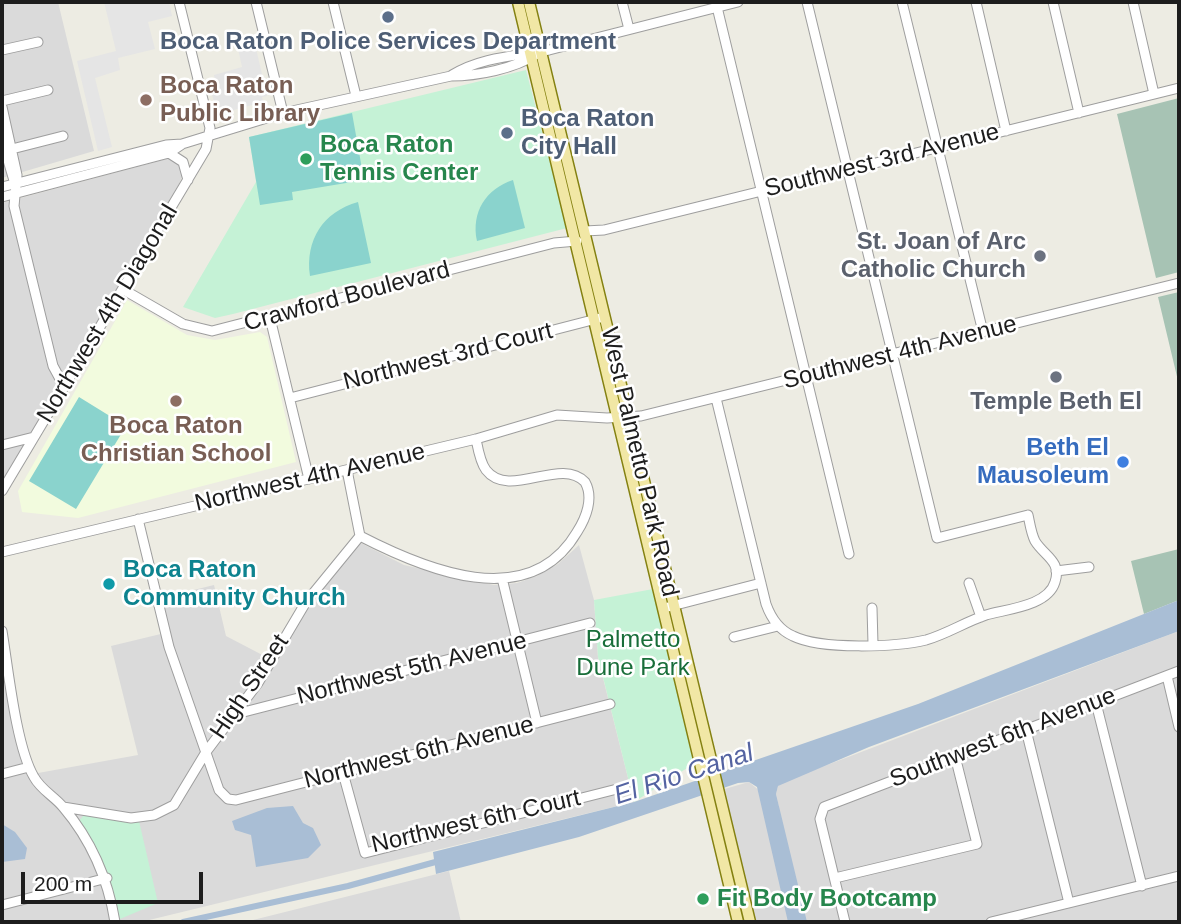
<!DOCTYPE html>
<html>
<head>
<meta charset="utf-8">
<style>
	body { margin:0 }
	#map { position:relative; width:1181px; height:924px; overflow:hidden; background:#edece3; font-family:Helvetica,sans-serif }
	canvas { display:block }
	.frame { position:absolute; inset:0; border:4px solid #1d1d1d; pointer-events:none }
	.scale { position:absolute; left:21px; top:872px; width:182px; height:32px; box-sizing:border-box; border:4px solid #1d1d1d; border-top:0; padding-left:9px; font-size:21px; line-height:24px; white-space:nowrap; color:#1d1d1d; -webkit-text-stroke:5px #fff; paint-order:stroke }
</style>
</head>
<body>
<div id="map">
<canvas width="1181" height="924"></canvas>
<div class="frame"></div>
<div class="scale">200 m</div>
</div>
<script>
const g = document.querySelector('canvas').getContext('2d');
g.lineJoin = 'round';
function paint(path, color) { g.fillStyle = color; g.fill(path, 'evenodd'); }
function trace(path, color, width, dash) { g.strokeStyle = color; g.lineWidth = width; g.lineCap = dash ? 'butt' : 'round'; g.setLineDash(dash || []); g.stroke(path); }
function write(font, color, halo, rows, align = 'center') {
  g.font = font + ' Helvetica,sans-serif'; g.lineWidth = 5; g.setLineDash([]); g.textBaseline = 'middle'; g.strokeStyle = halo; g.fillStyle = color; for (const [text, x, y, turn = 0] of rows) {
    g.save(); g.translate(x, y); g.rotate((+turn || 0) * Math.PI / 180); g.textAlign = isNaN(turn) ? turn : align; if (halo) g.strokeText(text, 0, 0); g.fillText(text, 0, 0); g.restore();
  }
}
const residential = new Path2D(`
	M2,2h56l36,149 -92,27z
	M170,158l10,4 3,12 -4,10 -177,299v-280z
	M357,541l47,24 90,20 23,-2 20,-7 21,-12 21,-19 15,55 4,58 36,144 -493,120h-139v-260l9,54 16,59 111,-20 -27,-109 58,-14 -8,-34 53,-13 12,51 46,24 26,-45z
	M1179,631v291h-425l-33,-132 28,-8 30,25 -3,-13 2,-8 7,-5z
	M449,871l12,51h-216z`);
const education = new Path2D(`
	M127,300l60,35 28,5 45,-8 7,5 29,125 -218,56 -56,-6 -4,-21z`);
const cemetery = new Path2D(`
	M1179,98v174l-23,6 -39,-164z
	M1179,292v93l-21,-88z
	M1179,549v51l-35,14 -13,-53z`);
const park = new Path2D(`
	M526,70l41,158 -334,86 -18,4 -32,-11 73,-125 -7,-45z
	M653,589l42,174 -61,39 -36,-145 -4,-57z
	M84,815l55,6 19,82 -38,16 -13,-46 -29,-51z`);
const pitch = new Path2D(`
	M352,113l12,67 -72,12 1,8 -33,5 -11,-68z
	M513,180l12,48 -48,13c-6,-29 9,-52 36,-61z
	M358,202l13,61 -61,13c-5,-36 13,-64 48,-74z
	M79,397l47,29 -50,83 -47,-28z`);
const parking = new Path2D(`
	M104,2h65l3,14 -24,6 7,27 -37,9 2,12 -25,8 17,69 -14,4 -21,-90 39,-10z
	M248,41l2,5 5,-2 12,52 -5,1 1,5 -40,11 -2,-6 -5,2 -5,-18 6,-2 -3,-14 28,-8 -5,-23z`);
const water = new Path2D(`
	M1179,600v31l-310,116 -91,39 -2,8 31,128h-19l-31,-135 -8,-5 -11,1 -159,54 -143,37 -3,-22 201,-50 284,-98z
	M293,806l10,17 10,5 8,17 -13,13 -52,9 -5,-32 -16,-5 -3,-9 35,-13z
	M2,824l13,8 12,16 -2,11 -23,3z`);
const canal = new Path2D(`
	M183,922l165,-36 91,-25`);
const minor = new Path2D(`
	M256,2l27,111
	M333,2l23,94
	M622,2l7,27
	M902,2l81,330
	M976,2l30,129
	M1053,2l26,111
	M1133,2l21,92
	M717,7l132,547
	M2,50l36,-8
	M452,75c29,-18 64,-19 97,-25l189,-48
	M2,101l46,-11
	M2,107l15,68 -3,31 39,160 6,11 8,5
	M2,140l13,44
	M4,151l59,-15
	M169,153l14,9 5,18
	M2,187l164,-42 16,-1 101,-31 168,-37c26,0 63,-7 86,-22
	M2,197l167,-44 12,-8
	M585,231l19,-1 575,-142
	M124,290l59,34 29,7 342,-88 23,-2
	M270,318l39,161
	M290,398l310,-80
	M716,398l50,206c5,14 13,26 27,32 28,14 103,11 133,4 21,-6 39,-18 60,-25 21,-6 62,-9 69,-33 7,-21 -11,-26 -20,-41 -4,-8 -5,-17 -7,-26l-91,23 -130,-536
	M2,445l32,-8
	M2,491l204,-342 4,-21 -31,-126
	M138,519l31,128 50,143 9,9 8,1 374,-96
	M360,536c64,33 169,78 217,-4 9,-14 17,-34 8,-50 -24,-26 -76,18 -99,-12 -6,-8 -8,-21 -10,-31
	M2,552l474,-113 81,-24 50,3 34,-2 538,-133
	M1056,571l33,-4
	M502,578l35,145
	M969,583l12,34
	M668,607l93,-24
	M872,608l1,36
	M2,631c6,36 14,116 32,146 7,13 20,19 29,30 29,34 45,72 52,115
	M734,637l44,-11
	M1167,676l12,51
	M1096,703l46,183
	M236,714l354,-91
	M1026,730l43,173
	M343,773l22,80 260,-66
	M2,774l27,-7
	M63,807l68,11 23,-3 20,-10 32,-53 52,-69 48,-81 54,-66 -13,-66
	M835,878l142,-34 -22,-88
	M2,905l105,-27
	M845,922l-25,-103 4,-12 355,-136
	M991,922l188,-46`);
const major = new Path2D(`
	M518,2l220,920
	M529,2l221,920`);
const markers = [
	[388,17,7,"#5c6f8a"],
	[146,100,7,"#8d6e63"],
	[507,133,7,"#5c6f8a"],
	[306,159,7,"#2e9e5b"],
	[1040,256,7,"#6b7280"],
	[1056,377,7,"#6b7280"],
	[176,401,7,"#8d6e63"],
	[1123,462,7,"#3f7fe0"],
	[109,584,7,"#0f9aa8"],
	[703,899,7,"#2e9e5b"]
];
const serviceNames = [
	["Boca Raton Police Services Department",388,42],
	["Boca Raton",521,119,"left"],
	["City Hall",521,147,"left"]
];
const educationNames = [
	["Boca Raton",160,86],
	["Public Library",160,114],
	["Boca Raton",176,426,"center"],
	["Christian School",176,454,"center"]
];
const leisureNames = [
	["Boca Raton",320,145],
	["Tennis Center",320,173],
	["Fit Body Bootcamp",717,899]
];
const streetNames = [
	["Southwest 3rd Avenue",882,161,-14],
	["Crawford Boulevard",347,297,-15],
	["Northwest 4th Diagonal",108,314,-59],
	["Southwest 4th Avenue",900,353,-14],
	["Northwest 3rd Court",448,357,-14],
	["West Palmetto Park Road",639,462,77],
	["Northwest 4th Avenue",310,478,-13],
	["Northwest 5th Avenue",412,669,-14],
	["High Street",250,687,-56],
	["Southwest 6th Avenue",1003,738,-21],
	["Northwest 6th Avenue",419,753,-14],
	["Northwest 6th Court",476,822,-13]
];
const worshipNames = [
	["St. Joan of Arc",1026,242],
	["Catholic Church",1026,270],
	["Temple Beth El",1056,402,"center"]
];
const shopNames = [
	["Beth El",1109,448],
	["Mausoleum",1109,476]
];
const cultureNames = [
	["Boca Raton",123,570],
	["Community Church",123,598]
];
const parkNames = [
	["Palmetto",633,640],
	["Dune Park",633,668]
];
const waterNames = [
	["El Rio Canal",684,775,-18]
];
paint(residential, '#dadada');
paint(education, '#f2fbde');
paint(cemetery, '#a7c3b4');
paint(park, '#c5f2d6');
paint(pitch, '#8ad3cd');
paint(parking, '#e5e5e5');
paint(water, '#a9bed5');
trace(canal, '#a9bed5', 6);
trace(minor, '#9e9e9e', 11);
trace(major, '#848111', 13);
trace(minor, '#fff', 9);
trace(major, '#f1e7a5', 10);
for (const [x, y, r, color] of markers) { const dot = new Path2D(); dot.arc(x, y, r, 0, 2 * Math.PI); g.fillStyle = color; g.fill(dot); trace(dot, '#fff', 2.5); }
write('bold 24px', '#4e5e75', '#fff', serviceNames);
write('bold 24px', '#785e54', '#fff', educationNames, 'left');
write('bold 24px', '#27864d', '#fff', leisureNames, 'left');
write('24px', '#1d1d1d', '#fff', streetNames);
write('bold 24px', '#5b616d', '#fff', worshipNames, 'right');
write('bold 24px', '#366cbe', '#fff', shopNames, 'right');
write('bold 24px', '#0d838f', '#fff', cultureNames, 'left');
write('24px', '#186d39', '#fff', parkNames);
write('italic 26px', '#5463a1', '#fff', waterNames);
</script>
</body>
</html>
